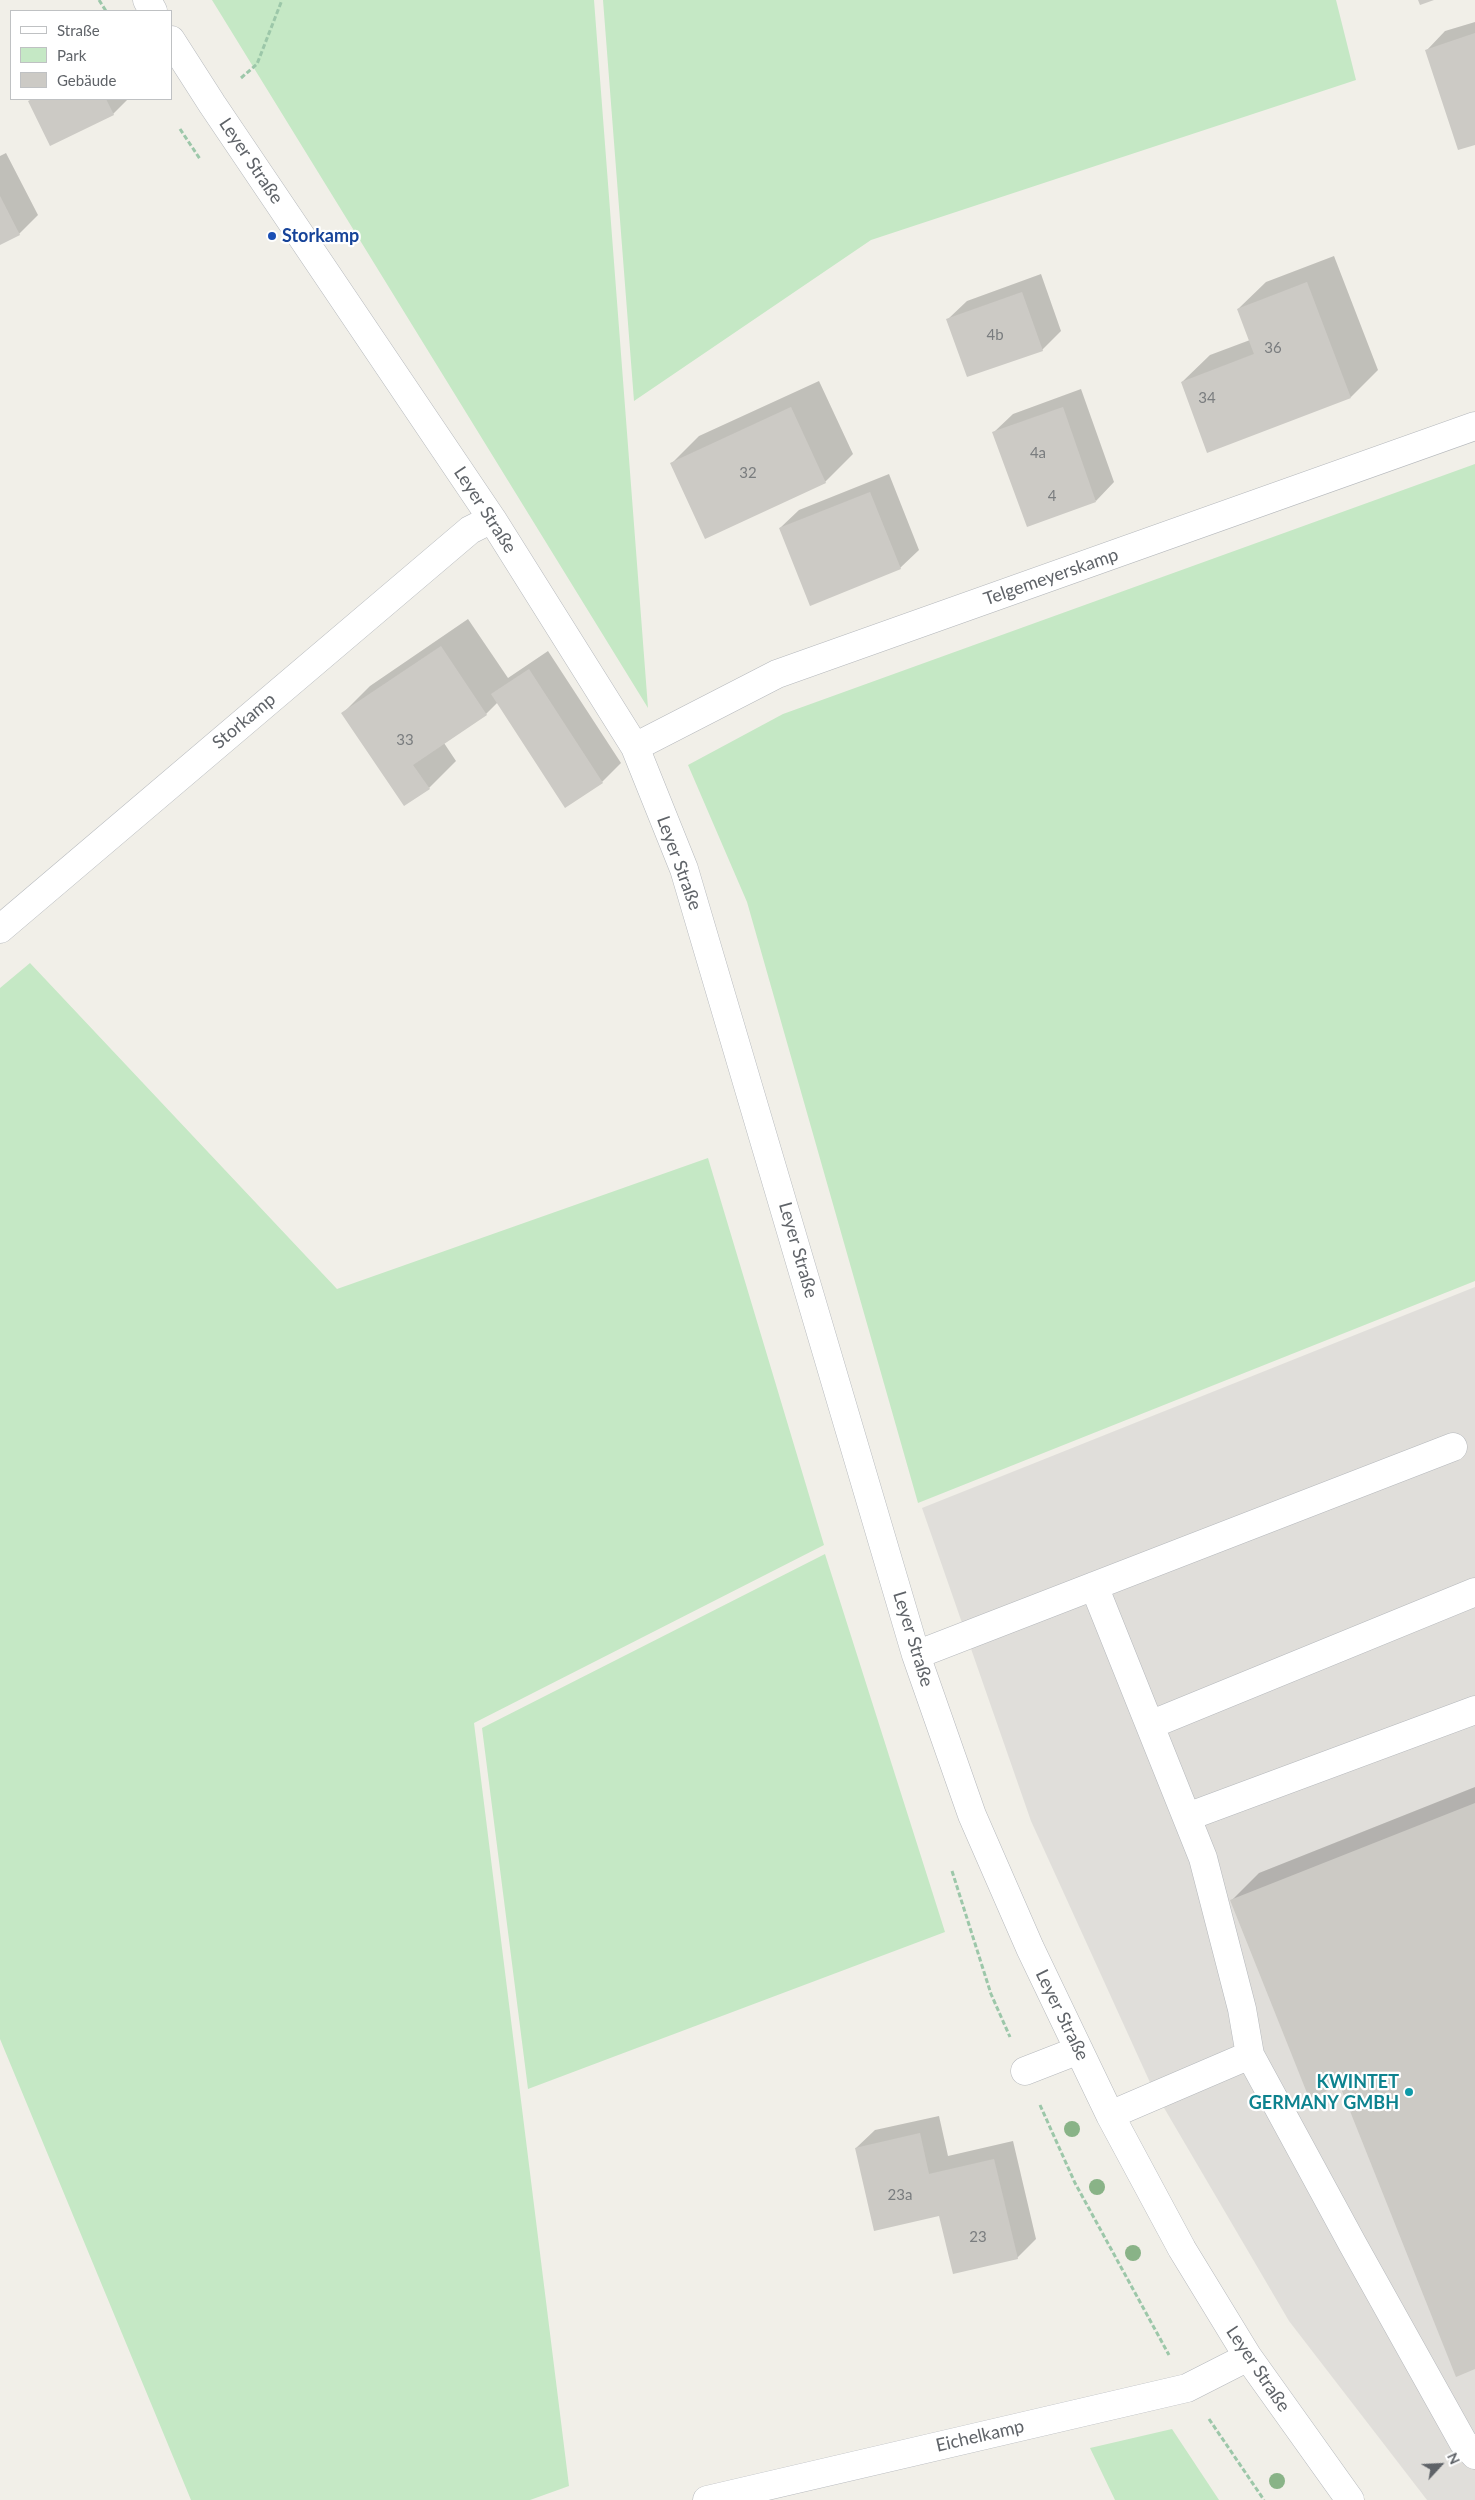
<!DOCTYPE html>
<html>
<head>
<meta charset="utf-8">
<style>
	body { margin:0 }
	#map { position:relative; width:1475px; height:2500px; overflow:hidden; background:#f1efe8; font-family:Lato,sans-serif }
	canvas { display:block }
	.legend { position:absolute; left:10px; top:10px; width:162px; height:90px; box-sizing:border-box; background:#fff; border:1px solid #bfc1c3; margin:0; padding:6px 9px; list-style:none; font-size:15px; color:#5f6368 }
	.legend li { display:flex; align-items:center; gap:10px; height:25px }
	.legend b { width:25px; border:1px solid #bfc1c3 }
	.north { position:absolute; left:1415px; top:2440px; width:50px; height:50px; -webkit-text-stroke:4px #fff; paint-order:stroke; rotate:65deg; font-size:14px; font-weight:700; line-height:20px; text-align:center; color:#5f6368 }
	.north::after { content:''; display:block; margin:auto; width:18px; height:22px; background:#5f6368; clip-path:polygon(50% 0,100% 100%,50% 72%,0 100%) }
</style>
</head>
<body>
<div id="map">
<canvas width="1475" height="2500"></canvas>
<ul class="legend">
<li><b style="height:6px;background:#fff"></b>Straße</li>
<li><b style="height:14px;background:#c5e8c5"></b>Park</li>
<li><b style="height:14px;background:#cccac5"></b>Gebäude</li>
</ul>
<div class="north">N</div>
</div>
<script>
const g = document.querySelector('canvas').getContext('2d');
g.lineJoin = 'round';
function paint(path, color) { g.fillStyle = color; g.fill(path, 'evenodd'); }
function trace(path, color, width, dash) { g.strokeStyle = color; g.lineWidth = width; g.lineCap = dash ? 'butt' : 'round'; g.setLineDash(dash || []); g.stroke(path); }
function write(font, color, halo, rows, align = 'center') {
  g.font = font + ' Lato,sans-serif'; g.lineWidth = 4.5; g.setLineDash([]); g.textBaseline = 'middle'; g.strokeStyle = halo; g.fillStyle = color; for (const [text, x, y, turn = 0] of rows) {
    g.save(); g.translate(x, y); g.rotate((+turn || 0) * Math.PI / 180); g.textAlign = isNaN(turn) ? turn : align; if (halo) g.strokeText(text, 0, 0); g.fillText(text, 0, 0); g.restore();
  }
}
const industrial = new Path2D(`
	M1475,1287v1213h-48l-138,-179 -136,-232 -122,-268 -109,-313z`);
const green = new Path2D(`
	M212,0h382l54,708z
	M603,0h733l20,80 -485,160 -237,161z
	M1475,464v817l-557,222 -171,-601 -59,-137 95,-51z
	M30,963l307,326 371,-131 116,387 -350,178 95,763 -39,14h-339l-191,-461v-1051z
	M825,1554l120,378 -417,157 -46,-361z
	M1172,2429l47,71h-104l-25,-52z`);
const shadow = new Path2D(`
	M1475,22v122l-48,-94 18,-19z
	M32,99h96l-15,15 -84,-13z
	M6,153l32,62 -19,19 -19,10v-88z
	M1334,256l44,114 -27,27 -169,-15 28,-27 40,-15 -12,-31 28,-27z
	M1041,274l20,57 -19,19 -94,-31 19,-18z
	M819,381l34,73 -28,28 -154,-18 28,-28z
	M1081,389l33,93 -18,19 -102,-69 19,-18z
	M889,474l30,76 -19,18 -120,-40 19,-18z
	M468,619l40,59 40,-27 73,112 -19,19 -104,-80 -12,12 -42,29 12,18 -27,27 -86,-75 27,-27z
	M1475,1787v581l-134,-284 -110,-183 28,-28z
	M939,2116l9,40 65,-15 23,98 -19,19 -77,-43 -84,-67 19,-18z`);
const building = new Path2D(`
	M1418,0h16l-14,5z
	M1475,33v112l-17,5 -33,-100z
	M33,99h73l8,16 -64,31 -22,-45z
	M0,196l20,39 -20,10z
	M1307,282l44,116 -144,55 -26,-71 73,-28 -17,-45z
	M1022,292l21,59 -76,26 -21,-58z
	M791,407l35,76 -121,56 -35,-76z
	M1063,407l33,95 -69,25 -35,-95z
	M870,492l31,77 -91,37 -31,-78z
	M441,646l46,69 -74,50 17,24 -26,17 -63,-93z
	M529,669l74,114 -38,25 -74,-114z
	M1475,1803v566l-19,8 -116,-291 -31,12 -79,-198z
	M920,2133l9,41 65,-15 24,100 -65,15 -14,-58 -65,15 -19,-83z`);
const path = new Path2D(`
	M99,0l7,11
	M241,78l16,-14 25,-64
	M180,129l20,30
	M952,1871l39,123 19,43
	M1040,2105l35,78 94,172
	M1209,2419l55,81`);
const minor = new Path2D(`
	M147,0l6,11
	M171,40l41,64 280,415 143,228 49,122 232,786 56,160 58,133 80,167 72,134 66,108 102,143
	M635,747l142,-73 698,-248
	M0,929l470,-399 22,-11
	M1094,1586l109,272 39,151 8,46 102,188 111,199 12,13
	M916,1655l537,-208
	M1150,1725l325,-133
	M1187,1817l288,-107
	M1025,2071l54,-21
	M1110,2115l140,-60
	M707,2500l480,-112 61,-31`);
const trees = [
	[1072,2129],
	[1097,2187],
	[1133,2253],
	[1277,2481]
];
const markers = [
	[272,236,5,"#1a4fb4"],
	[1409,2092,5,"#0f9aa8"]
];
const numberNames = [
	["4b",995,335],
	["36",1273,348],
	["34",1207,398],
	["4a",1038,453],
	["32",748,473],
	["4",1052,496],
	["33",405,740],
	["23a",900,2195],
	["23",978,2237]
];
const streetNames = [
	["Leyer Straße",251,161,56],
	["Leyer Straße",485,510,57],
	["Telgemeyerskamp",1051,577,-19],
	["Storkamp",244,721,-40],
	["Leyer Straße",679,863,70],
	["Leyer Straße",798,1250,74],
	["Leyer Straße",913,1639,73],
	["Leyer Straße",1062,2015,64],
	["Leyer Straße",1258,2369,56],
	["Eichelkamp",980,2436,-13]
];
const transitNames = [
	["Storkamp",282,236]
];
const cultureNames = [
	["KWINTET",1399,2082],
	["GERMANY GMBH",1399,2103]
];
paint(industrial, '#e0deda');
paint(green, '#c5e8c5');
paint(shadow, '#0003');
paint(building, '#cccac5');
trace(minor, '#b5b8bc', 29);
trace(path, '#9cc7a9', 3, [5, 2.5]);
trace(minor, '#fff', 28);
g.fillStyle = '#89b387';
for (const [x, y] of trees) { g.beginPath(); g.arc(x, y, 8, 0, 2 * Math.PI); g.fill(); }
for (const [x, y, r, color] of markers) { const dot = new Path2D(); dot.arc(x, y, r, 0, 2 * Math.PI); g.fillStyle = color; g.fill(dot); trace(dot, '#fff', 2); }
write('15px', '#7a7d7f', null, numberNames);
write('18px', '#5f6368', '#fff', streetNames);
write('bold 18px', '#164399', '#fff', transitNames, 'left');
write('bold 18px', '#0d838f', '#fff', cultureNames, 'right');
</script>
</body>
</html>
